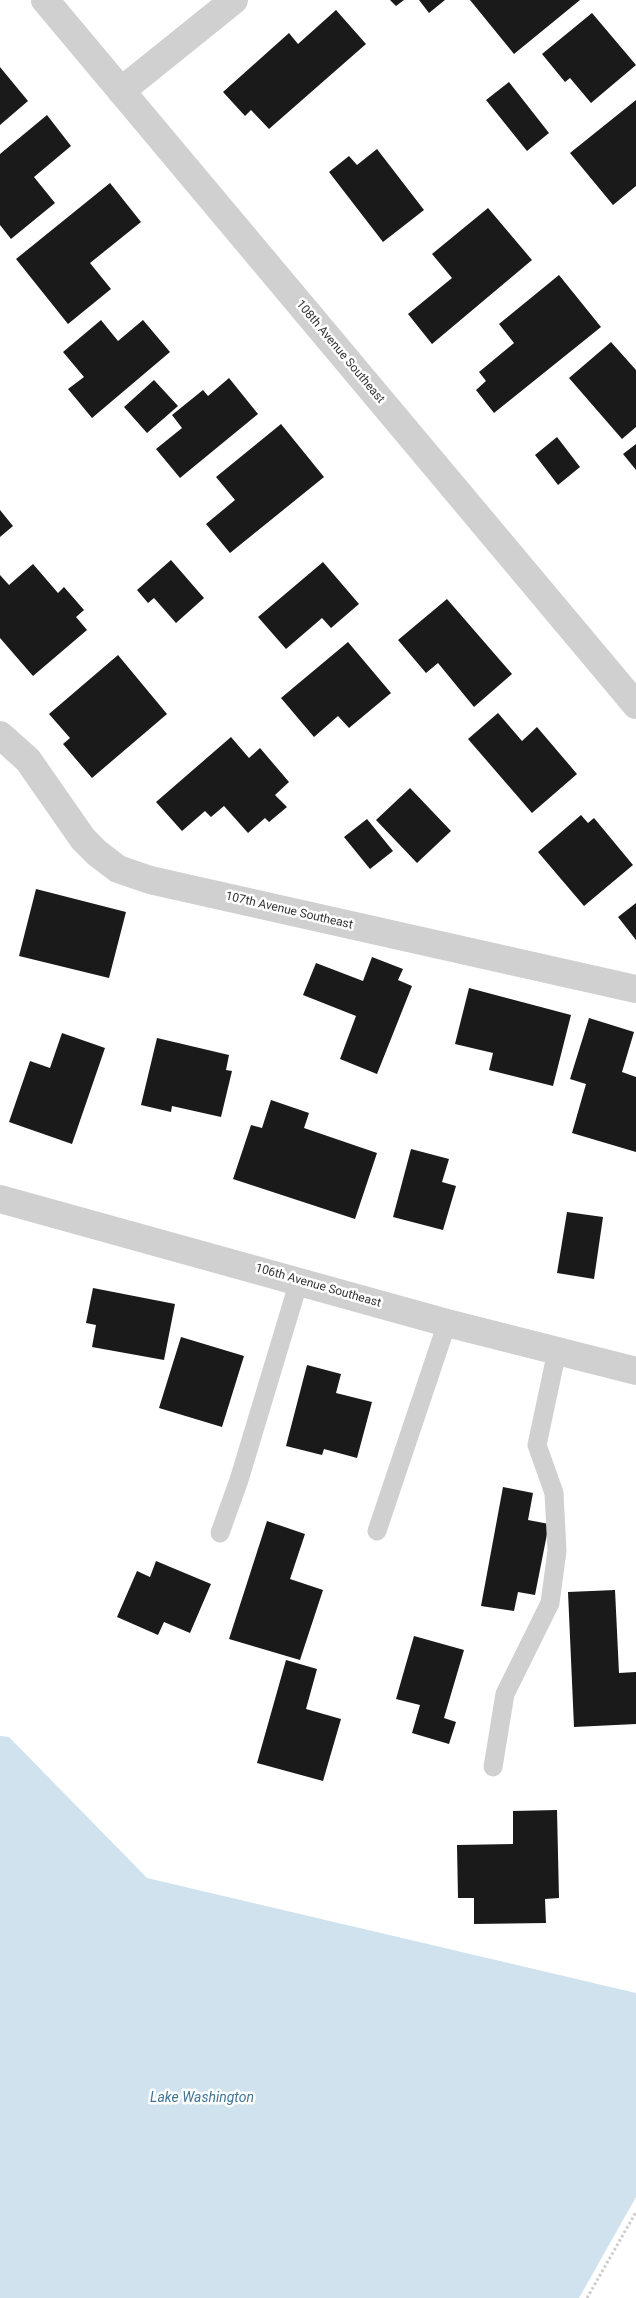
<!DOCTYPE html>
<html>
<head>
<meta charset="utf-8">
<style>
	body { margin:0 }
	canvas { display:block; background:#fff }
</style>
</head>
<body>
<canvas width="636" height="2298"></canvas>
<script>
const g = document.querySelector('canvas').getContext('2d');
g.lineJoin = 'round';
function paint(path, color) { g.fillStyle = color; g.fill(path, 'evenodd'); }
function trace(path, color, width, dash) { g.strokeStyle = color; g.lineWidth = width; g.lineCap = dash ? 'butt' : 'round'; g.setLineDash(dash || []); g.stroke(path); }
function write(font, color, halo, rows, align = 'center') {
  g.font = font + ' Roboto,sans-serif'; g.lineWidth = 5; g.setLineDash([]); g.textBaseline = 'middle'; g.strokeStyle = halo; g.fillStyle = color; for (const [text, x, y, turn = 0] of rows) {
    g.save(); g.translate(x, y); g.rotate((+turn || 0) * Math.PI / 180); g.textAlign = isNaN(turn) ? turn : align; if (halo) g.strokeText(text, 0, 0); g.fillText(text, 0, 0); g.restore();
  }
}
const water = new Path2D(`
	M0,1736l9,1 138,141 489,115v305h-636z`);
const pier = new Path2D(`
	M636,2197v101h-57z`);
const building = new Path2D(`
	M390,0h14l-8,6z
	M419,0h26l-16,13z
	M470,0h110l-66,54z
	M336,10l30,34 -97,85 -18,-19 -6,6 -22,-24 66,-59 9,11z
	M592,13l44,52 -45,38 -21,-25 -5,4 -23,-28z
	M0,67l28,34 -28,24z
	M509,82l40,51 -22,18 -41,-51z
	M636,100v86l-23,19 -43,-52z
	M47,115l24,31 -37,31 21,26 -44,36 -11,-14v-71z
	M377,149l47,61 -41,32 -54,-70 20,-16 8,9z
	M110,183l31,39 -51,41 21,26 -43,35 -52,-65z
	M488,208l44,52 -100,84 -24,-30 44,-36 -20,-24z
	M559,275l42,52 -107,86 -18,-23 10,-9 -7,-9 35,-29 -15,-19z
	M101,320l17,21 25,-21 27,32 -78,66 -24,-29 16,-12 -21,-25z
	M611,342l25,28v57l-14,12 -53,-61z
	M229,378l29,36 -78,64 -24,-29 26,-21 -10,-13 31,-25 5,6z
	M154,380l24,26 -31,27 -23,-26z
	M281,424l43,53 -94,76 -24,-29 29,-24 -19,-23z
	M557,437l23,30 -22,18 -23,-30z
	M636,444v26l-13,-16z
	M0,510l13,16 -13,11z
	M171,560l33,38 -28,25 -22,-25 -6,5 -11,-13z
	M323,562l36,42 -28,24 -9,-10 -36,31 -28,-32z
	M33,564l25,29 6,-6 20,23 -8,7 11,13 -54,46 -33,-38v-63l9,10z
	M447,599l65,75 -38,33 -36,-44 -12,10 -28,-33z
	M348,642l43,51 -42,35 -11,-12 -24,21 -33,-39z
	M118,655l49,59 -75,64 -29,-34 7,-6 -21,-24z
	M498,713l24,28 15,-14 40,47 -45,39 -64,-74z
	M231,737l18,21 11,-10 29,34 -14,13 12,12 -18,15 -4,-4 -17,15 -24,-27 -13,11 -6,-6 -23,20 -26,-29z
	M410,788l41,43 -34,32 -41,-43z
	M581,815l7,8 6,-5 39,47 -49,41 -46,-54z
	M367,819l26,32 -23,18 -26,-32z
	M36,889l90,23 -17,66 -90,-22z
	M636,903v37l-18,-23z
	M372,957l31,12 -5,11 14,6 -35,88 -37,-15 16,-43 -53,-21 13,-32 47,18z
	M469,988l102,27 -18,71 -64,-16 4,-17 -38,-9z
	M589,1018l45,14 -12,40 14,5v75l-64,-19 14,-49 -16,-5z
	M62,1033l43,15 -33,96 -63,-22 21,-61 20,7z
	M157,1038l72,17 -3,15 6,1 -11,46 -49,-11 -1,6 -30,-7z
	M271,1100l38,13 -5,15 73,25 -22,66 -122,-40 18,-54 11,3z
	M411,1149l38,10 -7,23 14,4 -13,44 -50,-13z
	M567,1212l36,5 -9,62 -37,-6z
	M93,1288l82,16 -11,56 -72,-13 4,-22 -10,-2z
	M181,1337l63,19 -22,71 -63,-19z
	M307,1365l34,9 -5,19 36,9 -15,56 -33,-9 -2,6 -36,-9z
	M503,1487l30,6 -5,27 21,4 -14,71 -17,-3 -4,19 -33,-5z
	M267,1521l38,13 -15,45 33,11 -23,70 -71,-21z
	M156,1561l55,23 -21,49 -26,-11 -6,13 -41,-18 20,-46 13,6z
	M615,1590l4,83 17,-1v52l-62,3 -6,-135z
	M414,1636l50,14 -20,68 12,4 -7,22 -37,-11 8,-28 -24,-6z
	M286,1660l31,9 -11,40 35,10 -18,62 -66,-18z
	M557,1810l2,88 -14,1 1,24 -72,1v-26h-16l-1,-53 56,-1v-33z`);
const path = new Path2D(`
	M587,2298l49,-86`);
const service = new Path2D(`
	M377,1531l70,-208
	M220,1533l19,-53 60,-199
	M493,1767l12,-73 45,-91 7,-52 -3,-58 -17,-48 20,-94`);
const minor = new Path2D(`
	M121,91l113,-91
	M0,735l28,25 55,79 14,14 21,16 32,11 486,109
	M0,1199l447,124 189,48`);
const tertiary = new Path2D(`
	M45,0l591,705`);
const streetNames = [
	["108th Avenue Southeast",340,352,50],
	["107th Avenue Southeast",289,911,13],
	["106th Avenue Southeast",318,1286,16]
];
const waterNames = [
	["Lake Washington",202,2098]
];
paint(water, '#cfe2ee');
paint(pier, '#fff');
paint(building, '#1a1a1a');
trace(path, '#cdcdcd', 3, [2.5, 2.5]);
trace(service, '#d0d0d0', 19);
trace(minor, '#d0d0d0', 28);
trace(tertiary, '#d0d0d0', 28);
write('12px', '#333', '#fff', streetNames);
write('italic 14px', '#3f7597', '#fff', waterNames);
</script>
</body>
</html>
